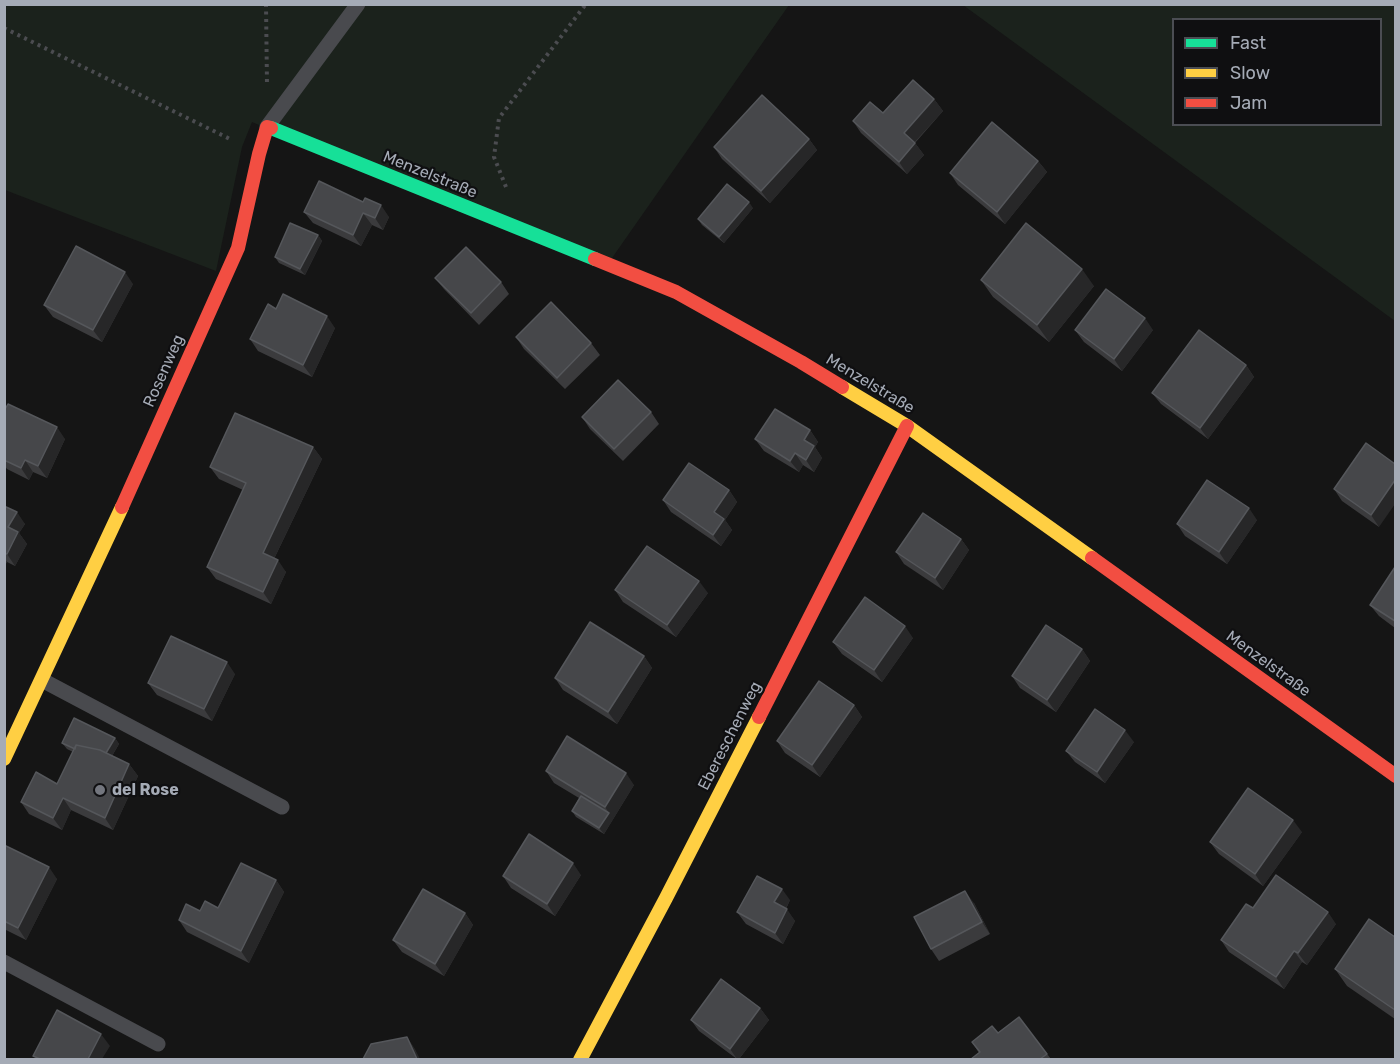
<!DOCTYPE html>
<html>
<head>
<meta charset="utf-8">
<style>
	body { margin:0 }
	#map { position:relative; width:1400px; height:1064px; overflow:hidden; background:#151515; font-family:Rubik,sans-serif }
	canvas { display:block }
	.frame { position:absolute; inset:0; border:6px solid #a5abb6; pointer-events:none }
	.legend { position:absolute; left:1172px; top:18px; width:210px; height:108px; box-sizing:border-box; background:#0f0f11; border:2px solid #4b4d53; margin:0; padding:8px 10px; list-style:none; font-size:18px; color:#a5abb6 }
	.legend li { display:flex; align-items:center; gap:12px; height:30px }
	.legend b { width:30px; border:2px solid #4b4d53 }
</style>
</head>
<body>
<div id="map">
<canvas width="1400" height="1064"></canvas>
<div class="frame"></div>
<ul class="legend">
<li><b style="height:8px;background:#16e098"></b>Fast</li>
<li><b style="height:8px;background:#ffcf43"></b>Slow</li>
<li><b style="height:8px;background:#f24e42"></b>Jam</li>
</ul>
</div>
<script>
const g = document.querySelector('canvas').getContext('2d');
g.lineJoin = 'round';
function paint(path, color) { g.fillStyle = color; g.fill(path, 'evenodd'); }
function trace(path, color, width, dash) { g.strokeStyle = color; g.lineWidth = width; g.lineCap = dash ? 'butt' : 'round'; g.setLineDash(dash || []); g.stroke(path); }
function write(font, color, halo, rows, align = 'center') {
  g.font = font + ' Rubik,sans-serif'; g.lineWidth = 4.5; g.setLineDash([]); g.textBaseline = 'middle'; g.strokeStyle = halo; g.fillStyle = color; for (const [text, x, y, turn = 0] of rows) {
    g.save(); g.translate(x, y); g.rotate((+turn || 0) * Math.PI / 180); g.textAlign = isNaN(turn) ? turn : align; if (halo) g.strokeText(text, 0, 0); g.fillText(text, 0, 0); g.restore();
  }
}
const green = new Path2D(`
	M4,5h785l-184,263 -353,-146 -10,25 -26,124 -211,-81z
	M963,5h432v316zM1174,20h206v104h-206z`);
const path = new Path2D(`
	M266,4l1,81
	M4,28l226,111
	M506,187l-12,-30 5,-39 87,-114`);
const lane = new Path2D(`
	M267,127l91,-123
	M42,680l240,127
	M4,962l154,82`);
const fast = new Path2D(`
	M271,128l324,131`);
const slow = new Path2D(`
	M842,387l65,39 185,132
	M4,759l118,-252
	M580,1060l86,-162 93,-181`);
const jam = new Path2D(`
	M595,259l81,33 125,70 41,25
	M122,507l116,-259 21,-94 8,-27 4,1
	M1092,558l304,218
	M759,717l148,-291`);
const wall = new Path2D(`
	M934,99l9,12 -28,32 9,12 -17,19 -46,-41 -8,-12z
	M809,139l8,11 -47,53 -48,-44 -8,-12z
	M1038,161l9,11 -42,52 -47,-39 -8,-12z
	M319,181l70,36 -6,13 -11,-5 -11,21 -48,-23 -9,-11z
	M753,208l-29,35 -22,-18 -4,-6z
	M318,235l4,6 -17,34 -26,-12 -4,-6z
	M435,278l66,4 8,12 -30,31 -35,-36z
	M981,280l113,6 -45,56 -56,-45z
	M133,284l-31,58 -49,-25 -9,-12z
	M276,309l59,19 -23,49 -54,-26 -8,-12z
	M1075,330h78l-31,41 -38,-29z
	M516,337l75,6 9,12 -35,34 -41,-40z
	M1246,365l8,12 -46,62 -47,-35 -9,-11z
	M4,411l61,28 -18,39 -14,-6 -4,8 -22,-11 -3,-4z
	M651,412l8,12 -36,37 -33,-32 -8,-12z
	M810,430l8,12 -3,5 7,11 -8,14 -11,-7 -4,7 -35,-21 -9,-12z
	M1366,443l13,84 -37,-26 -8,-12z
	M313,447l9,12 -48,100 12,13 -15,32 -55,-25 -9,-12 36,-77 -24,-11 -9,-12z
	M729,490l8,12 -12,18 7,10 -11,16 -50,-34 -8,-12z
	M4,506l21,18 -6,9 8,11 -12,22 -8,-4 -3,5z
	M1257,520l-30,44 -42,-28 -8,-12z
	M961,539l8,11 -26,40 -39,-26 -8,-12z
	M1395,567v61l-16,-12 -9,-11z
	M615,590l93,3 -32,44 -53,-35z
	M913,638l-31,44 -40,-28 -9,-12z
	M1082,649l8,12 -34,51 -36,-24 -8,-12z
	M644,656l8,12 -35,56 -54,-34 -8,-12z
	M235,674l-23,47 -55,-26 -9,-12z
	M854,705l8,12 -42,60 -35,-24 -8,-12z
	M115,738l4,6 -7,12 17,8 9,12 -25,54 -42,-20 -9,20 -33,-16 -8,-12 36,-18 16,-32 -6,-3 -5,-6z
	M1134,742l-29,41 -30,-21 -9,-11z
	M546,771l88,14 -30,49 -28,-17 -4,-6 7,-13 -25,-15z
	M1302,832l-39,54 -44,-32 -9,-12z
	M4,845l53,34 -31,61 -22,-11z
	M581,875l-26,41 -44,-28 -8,-12z
	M276,880l8,12 -35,71 -62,-31 -8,-12 21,-9 18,-3z
	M790,900l-4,9 9,12 -12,23 -37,-20 -9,-12z
	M974,903l16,31 -51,27 -8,-12z
	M1253,908l83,16 -29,41 -5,-3 -18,27 -55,-37 -8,-12z
	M465,913l8,12 -29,51 -42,-24 -9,-12z
	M1395,937v82l-48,-33 -12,-17z
	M760,1008l9,12 -30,39h-2l-38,-28 -8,-11z
	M1019,1017l32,42h-80l8,-6 -7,-11 26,-9z`);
const shadedWall = new Path2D(`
	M934,99l9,12 -31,34 -8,-12z
	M809,139l8,11 -47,53 -9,-12z
	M915,143l9,12 -17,19 -8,-12z
	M1038,161l9,11 -42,52 -8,-12z
	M749,202l4,6 -29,35 -5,-6z
	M381,205l8,12 -6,13 -8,-12z
	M363,213l9,12 -11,21 -8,-11z
	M318,235l4,6 -17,34 -5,-6z
	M1082,269l12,17 -45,56 -12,-17z
	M125,272l8,12 -31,58 -9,-12z
	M327,316l8,12 -23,49 -9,-12z
	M1145,318l8,12 -31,41 -8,-12z
	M1246,365l8,12 -46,62 -8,-11z
	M57,427l8,12 -18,39 -9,-12z
	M810,430l8,12 -3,5 7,11 -8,14 -8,-12 -2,-20z
	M313,447l9,12 -51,106 -8,-12z
	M795,453l8,12 -4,7 -9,-11z
	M25,460l8,12 -4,8 -8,-12z
	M1395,480v24l-16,23 -8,-12z
	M729,490l8,12 -12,18 7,10 -11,16 -8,-11 1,-23z
	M1249,508l8,12 -30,44 -8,-12z
	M17,512l8,12 -6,9 8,11 -12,22 -8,-12 1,-27z
	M961,539l8,11 -26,40 -8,-12z
	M4,558l3,4 -3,5z
	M278,560l8,12 -15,32 -8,-12z
	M699,581l9,12 -32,44 -9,-12z
	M905,626l8,12 -31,44 -8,-12z
	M1082,649l8,12 -34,51 -9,-12z
	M644,656l8,12 -35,56 -9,-12z
	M227,662l8,12 -23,47 -8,-12z
	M854,705l8,12 -42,60 -8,-12z
	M1125,730l9,12 -29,41 -8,-11z
	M115,738l4,6 -11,18 -4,-6z
	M129,764l9,12 -25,54 -8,-12z
	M626,773l8,12 -30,49 -5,-6 10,-15 -4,-6z
	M63,798l8,12 -9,20 -9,-12z
	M1293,820l9,12 -39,54 -8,-12z
	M573,863l8,12 -26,41 -8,-12z
	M49,867l8,12 -31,61 -8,-12z
	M276,880l8,12 -35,71 -8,-12z
	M782,889l8,11 -7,14 -9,-12z
	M965,891l9,12 16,31 -8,-12z
	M787,909l8,12 -12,23 -8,-11z
	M1328,912l8,12 -29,41 -9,-12z
	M465,913l8,12 -29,51 -9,-12z
	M1294,951l8,11 -18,27 -8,-12z
	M760,1008l9,12 -30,39h-2l-7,-10z
	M101,1034l9,12 -8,13h-14z
	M407,1037l8,12 5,10h-3z`);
const building = new Path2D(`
	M913,80l21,19 -30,34 11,10 -16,19 -46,-41 17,-19 13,11z
	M762,95l47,44 -48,52 -47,-44z
	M992,122l46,39 -41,51 -47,-39z
	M319,181l44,21 2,-4 16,7 -6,13 -12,-5 -10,22 -49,-23z
	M727,184l22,18 -30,35 -21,-18z
	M290,223l28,12 -18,34 -25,-12z
	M1026,223l56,46 -45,56 -56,-45z
	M76,246l49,26 -32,58 -49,-25z
	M466,247l35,35 -30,31 -36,-35z
	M1106,289l39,29 -31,41 -39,-29z
	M283,294l44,22 -24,49 -53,-26 18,-35 8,5z
	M551,302l40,41 -34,35 -41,-41z
	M1199,330l47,35 -46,63 -48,-35z
	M618,380l33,32 -37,37 -32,-32z
	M8,404l49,23 -19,39 -13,-6 -4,8 -17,-8v-49z
	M775,409l35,21 -6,10 10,6 -8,14 -11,-7 -5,8 -35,-22z
	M235,413l78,34 -50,106 15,7 -15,32 -56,-25 39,-84 -36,-16z
	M1366,443l29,21v16l-24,35 -37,-26z
	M689,463l40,27 -15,22 10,7 -11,16 -50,-35z
	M1207,480l42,28 -30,44 -42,-28z
	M4,506l13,6 -9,15 10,5 -11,22 -3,-1z
	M923,513l38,26 -26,39 -39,-26z
	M647,546l52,35 -32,44 -52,-35z
	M1395,567v54l-25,-16z
	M865,597l40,29 -31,44 -41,-28z
	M590,622l54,34 -36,56 -53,-34z
	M1046,625l36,24 -35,51 -35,-24z
	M171,636l56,26 -23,47 -56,-26z
	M819,681l35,24 -42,60 -35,-24z
	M1095,709l30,21 -28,42 -31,-21z
	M74,718l41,20 -9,15 -6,-3 -24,-5 -1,4 -13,-6z
	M567,736l59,37 -21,34 -59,-36z
	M76,745l24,5 29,14 -24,54 -42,-20 -10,20 -32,-16 15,-30 21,12z
	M1248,788l45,32 -38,54 -45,-32z
	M581,796l28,17 -10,15 -27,-17z
	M529,834l44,29 -26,41 -44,-28z
	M4,845l45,22 -31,61 -14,-7z
	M241,863l35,17 -35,71 -62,-31 7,-16 14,7 5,-10 13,7z
	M1276,875l52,37 -30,41 -4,-2 -18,26 -55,-37 25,-36 7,4z
	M757,876l25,13 -8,13 13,7 -12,24 -38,-21z
	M423,889l42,24 -30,51 -42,-24z
	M965,891l17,31 -51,27 -17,-32z
	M1369,919l26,18v73l-60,-41z
	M721,979l39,29 -30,41 -39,-29z
	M57,1010l44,24 -13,25h-48l-7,-3z
	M1019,1017l28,37 -7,5h-69l9,-7 -8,-10 20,-16 6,7z
	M407,1037l10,22h-54l8,-15z`);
const markers = [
	[100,790,6,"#73767e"]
];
const streetNames = [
	["Menzelstraße",430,175,22],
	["Rosenweg",164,371,-66],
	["Menzelstraße",870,384,31],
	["Menzelstraße",1268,664,36],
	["Ebereschenweg",730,736,-63]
];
const poiNames = [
	["del Rose",112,790]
];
paint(green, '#1b221c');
trace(path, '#4b4c50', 4, [3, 4.5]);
trace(lane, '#494a4e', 15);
trace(fast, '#16e098', 14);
trace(slow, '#ffcf43', 14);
trace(jam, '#f24e42', 14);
paint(wall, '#3b3b3d');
paint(shadedWall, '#272728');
paint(building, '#46474a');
trace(building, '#55575b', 1.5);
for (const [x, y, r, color] of markers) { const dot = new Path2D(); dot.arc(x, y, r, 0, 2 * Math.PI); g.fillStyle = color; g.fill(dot); trace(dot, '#0f0f11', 2); }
write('16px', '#a5abb6', '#0f0f11', streetNames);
write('bold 16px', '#a5abb6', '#0f0f11', poiNames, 'left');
</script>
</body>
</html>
